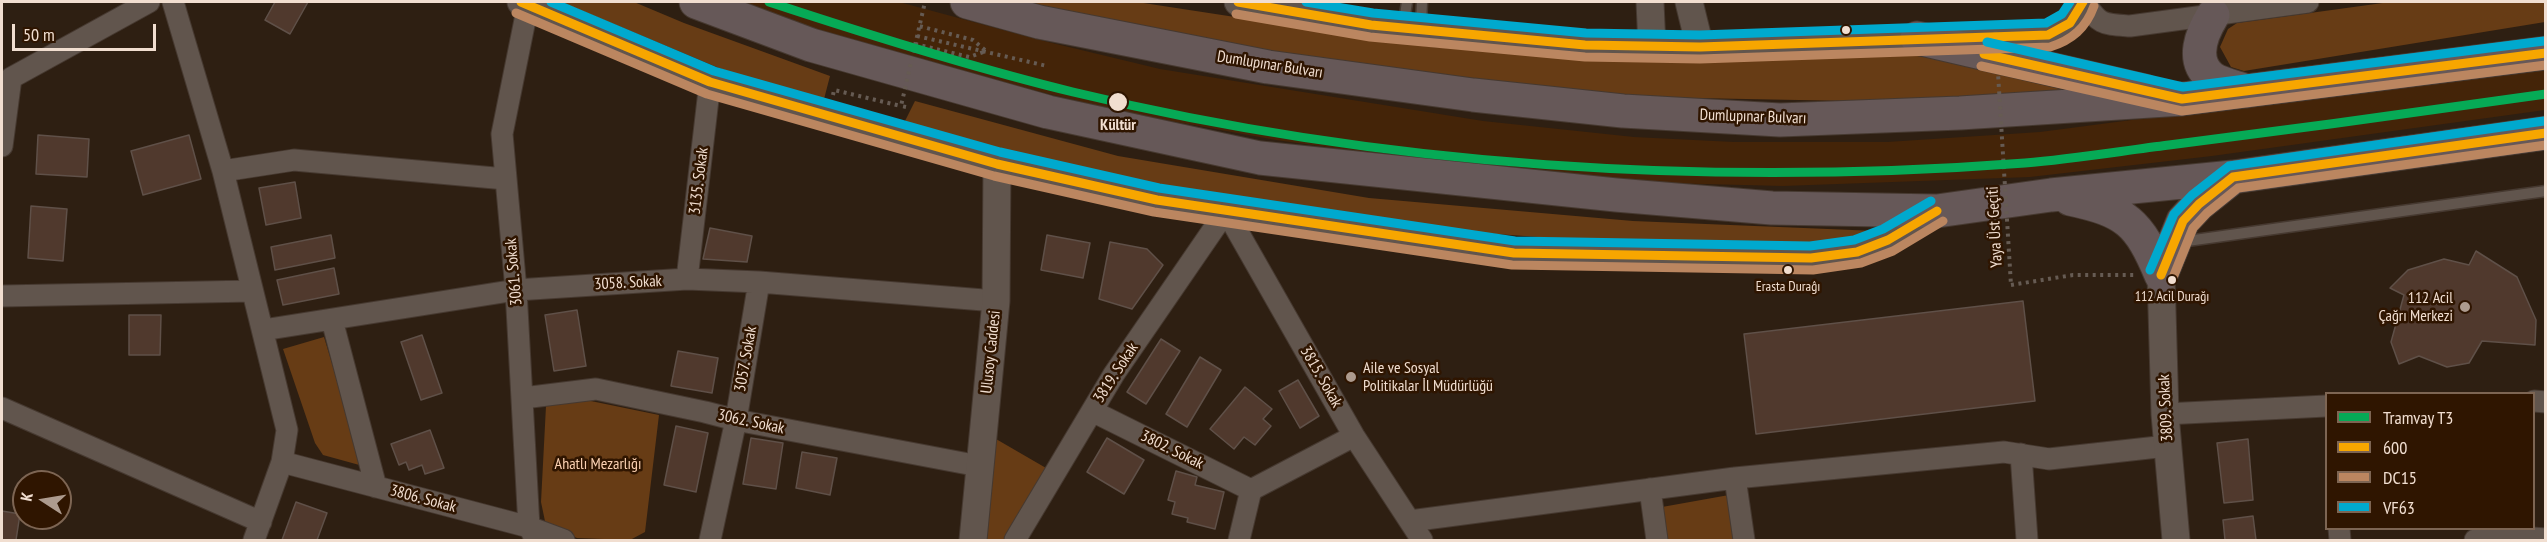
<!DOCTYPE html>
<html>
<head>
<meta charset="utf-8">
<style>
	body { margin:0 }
	#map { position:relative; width:2547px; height:542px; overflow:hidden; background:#2e1f12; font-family:"PT Sans Narrow",sans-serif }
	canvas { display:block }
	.frame { position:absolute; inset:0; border:3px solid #f1ded0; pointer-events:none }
	.legend { position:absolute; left:2325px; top:392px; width:210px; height:138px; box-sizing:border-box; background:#2f1500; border:2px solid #7d6553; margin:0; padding:8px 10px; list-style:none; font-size:18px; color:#f1ded0 }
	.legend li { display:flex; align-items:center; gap:12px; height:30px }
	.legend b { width:30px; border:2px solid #7d6553 }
	.north { position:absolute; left:12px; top:470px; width:60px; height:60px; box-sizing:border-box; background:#2f1500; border:2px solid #7d6553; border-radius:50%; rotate:282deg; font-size:16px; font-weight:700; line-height:24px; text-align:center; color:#f1ded0 }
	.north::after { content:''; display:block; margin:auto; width:21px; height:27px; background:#ad9b8e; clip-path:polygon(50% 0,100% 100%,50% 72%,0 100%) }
	.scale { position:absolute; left:12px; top:24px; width:144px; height:27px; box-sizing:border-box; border:3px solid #f1ded0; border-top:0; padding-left:8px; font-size:18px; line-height:21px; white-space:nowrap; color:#f1ded0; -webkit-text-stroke:4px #2f1500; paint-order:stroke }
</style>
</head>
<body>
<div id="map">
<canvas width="2547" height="542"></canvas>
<div class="frame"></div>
<ul class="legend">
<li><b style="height:8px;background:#06aa56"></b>Tramvay T3</li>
<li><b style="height:8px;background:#f7a600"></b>600</li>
<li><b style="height:8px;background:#bb8660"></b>DC15</li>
<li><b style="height:8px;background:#00a9ce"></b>VF63</li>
</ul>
<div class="north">K</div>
<div class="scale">50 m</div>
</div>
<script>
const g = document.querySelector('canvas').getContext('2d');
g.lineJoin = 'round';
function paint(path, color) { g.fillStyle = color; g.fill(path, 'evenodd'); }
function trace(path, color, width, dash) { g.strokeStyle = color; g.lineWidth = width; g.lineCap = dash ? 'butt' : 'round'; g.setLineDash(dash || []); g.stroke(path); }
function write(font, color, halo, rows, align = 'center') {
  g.font = font + ' "PT Sans Narrow",sans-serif'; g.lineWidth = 5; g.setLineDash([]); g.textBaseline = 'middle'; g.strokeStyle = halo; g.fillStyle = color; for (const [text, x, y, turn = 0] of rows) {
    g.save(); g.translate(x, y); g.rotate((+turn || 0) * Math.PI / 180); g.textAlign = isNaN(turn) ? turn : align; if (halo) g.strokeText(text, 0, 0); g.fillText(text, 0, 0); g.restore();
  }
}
const built = new Path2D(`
	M727,2h172l149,40 112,27 323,52 151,16 100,5h153l153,-10 505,-66v44l-333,46 -182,21 -247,9 -119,-3 -258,-25 -130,-18 -144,-26 -165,-40 -147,-42z`);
const green = new Path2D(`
	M561,2h73l50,21 146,53 -7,27 -104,-35z
	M1025,2h112l294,45 197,13 282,-7 76,7 113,27 -42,9 -206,5 -264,-5 -194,-25 -195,-32 -132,-26z
	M2390,2h155v20l-301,49 -13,-4 -11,-20 8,-18 9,-6z
	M915,101l203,55 251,42 264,23 244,10 -42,15 -141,2 -212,-15 -229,-25 -179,-37 -172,-44z
	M324,337l39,129 -40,-11 -8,-12 -32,-94z
	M586,400l73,15 -14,117 -15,8 -53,-2 -31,-12 -5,-24 5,-96z
	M996,439l50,29 -40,72h-23z
	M1729,495l8,45h-71l-4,-33z`);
const building = new Path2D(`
	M275,2h33l-18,32 -25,-14z
	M38,135l51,4 -2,38 -51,-3z
	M189,135l12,44 -58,16 -12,-44z
	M295,182l6,36 -35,7 -7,-37z
	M31,206l36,3 -4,52 -35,-3z
	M710,228l42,8 -5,26 -44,-3z
	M331,235l4,23 -60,12 -4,-23z
	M1047,235l43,8 -7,35 -42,-8z
	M1110,242l37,7 16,16 -31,44 -33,-10z
	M2476,251l41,26 19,43 -1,25 -53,-4 -13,22 -22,4 -28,-11 -20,8 -8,-22 13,-47 -14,-7 18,-18 36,-11 25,6z
	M334,268l5,26 -56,11 -6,-25z
	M2023,301l12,100 -279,33 -12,-100z
	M577,310l9,56 -32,5 -9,-56z
	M129,315h32l-1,40h-31z
	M422,335l20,58 -21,7 -20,-58z
	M1161,339l19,12 -34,53 -19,-12z
	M678,351l40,7 -6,35 -41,-7z
	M1200,357l21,13 -34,57 -21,-13z
	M1298,380l21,36 -19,12 -21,-37z
	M1245,387l27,22 -9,10 8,7 -16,19 -11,-8 -10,12 -24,-20z
	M676,426l32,7 -12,59 -32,-7z
	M430,430l14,38 -19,6 -3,-9 -13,5 -3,-8 -7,3 -8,-21z
	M751,438l32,5 -7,46 -33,-5z
	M1107,438l37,22 -20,34 -37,-22z
	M2248,439l5,61 -29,3 -7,-60z
	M802,452l35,6 -7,37 -34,-7z
	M1176,471l21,6 -2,8 29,7 -9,37 -28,-7 1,-4 -16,-4 3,-12 -7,-2z
	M296,502l31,11 -10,27h-35z
	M2,511l18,3 -4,26h-14z
	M2253,516l3,24h-31l-2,-20z`);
const path = new Path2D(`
	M917,36l130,30
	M915,44l54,13 17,-6 -13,-11 -54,-14
	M833,95l1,-5 67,16
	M2011,285l62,-10h62`);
const service = new Path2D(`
	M1422,2l-1,22 5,3
	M1403,28l4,-26
	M2180,242l366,-51`);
const minor = new Path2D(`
	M173,2l50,169 64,259 -5,32 -28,78
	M2084,2c16,23 18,22 46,24l178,-24
	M528,5l-26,129 14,156 13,237 7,13
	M1700,47l348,-12c19,-6 29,-15 35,-33
	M2,146l9,-68 138,-76
	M223,171l71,-11 212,19
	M687,279l23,-197
	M2,296l250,-5
	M332,320l44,167
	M263,330l253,-40 171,-11 72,3 237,19
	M523,398l73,-9 109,23 31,8 243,46
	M2534,401l12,1
	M2,408l259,114
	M1092,411l159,79
	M2165,414l161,-8
	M2021,454l6,86
	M282,462l247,65 35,13
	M1735,478l9,62
	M1650,489l7,51
	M1410,521l325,-43 269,-26 45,7 118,-13
	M2339,528l1,12
	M710,540l26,-120 23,-138
	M1015,540l99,-166 112,-163 128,225 68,104
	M1239,540l12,-50 103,-54
	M2475,540l43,-3 28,2`);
const tertiary = new Path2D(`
	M521,2l189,80 287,82 160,36 357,53 297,5 46,-6 31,-12 49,-29
	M1238,2c44,7 89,17 134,23 109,14 218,22 328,22l-11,-45
	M1650,2l2,45
	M2161,275l4,139 11,126
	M973,540l23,-239 1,-137`);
const trunk = new Path2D(`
	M696,2l115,43 237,67 212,46 356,37 156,13 165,3 114,-16 182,-18 313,-44
	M967,2l72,20 229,45 205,28 150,16 157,9 180,-7 222,-14 364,-46
	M2213,15c-11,18 -23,45 -2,62 9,7 26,10 36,14
	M1917,38l228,53
	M2070,199c56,12 69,23 91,76
	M2161,275l22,-54 16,-17 34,-27`);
const pathBridge = new Path2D(`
	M1995,24l16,261
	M906,107l-5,-1 24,-104`);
const bus1 = new Path2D(`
	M521,2l189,80 287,82 160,36 357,53 297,5 46,-6 31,-12 49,-29
	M1238,2l133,23 214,20 115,2 348,-12 22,-12 13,-21
	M1984,54l198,45 364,-46
	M2161,275l22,-54 16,-17 34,-27 313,-44`);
const bus2 = new Path2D(`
	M516,13l191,81 287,82 160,36 358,53 301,5 48,-7 32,-12 50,-30
	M1236,14l134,23 215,20 115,2 350,-12c22,-7 36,-19 44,-41
	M1981,66l201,45 364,-46
	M2172,280l21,-52 14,-15 31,-25 308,-43`);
const bus3 = new Path2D(`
	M551,2l163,69 286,81 159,36 356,53 295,5 44,-6 29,-11 48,-28
	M1306,2l67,11 213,20 114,2 346,-12 16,-9 8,-12
	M1987,42l196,45 361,-46
	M2150,270l24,-56 18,-19 37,-29 315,-45`);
const tram1 = new Path2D(`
	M769,2c100,33 201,65 304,90 310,75 634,95 952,71 48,-4 96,-12 144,-18 126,-16 251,-33 377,-51`);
const markers = [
	[1846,30,5,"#f1ded0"],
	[1118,102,10,"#f1ded0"],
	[1788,270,5,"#f1ded0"],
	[2172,280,5,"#f1ded0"],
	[2465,307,6,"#ad9b8e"],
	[1351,377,6,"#ad9b8e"]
];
const busNames = [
	["Erasta Duraĝı",1788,287],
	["112 Acil Durağı",2172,297]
];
const streetNames = [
	["Dumlupınar Bulvarı",1270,65,9],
	["Dumlupınar Bulvarı",1753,117,2],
	["3135. Sokak",699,181,-83],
	["Yaya Üst Geçiti",1995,227,-93],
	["3061. Sokak",514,272,-95],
	["3058. Sokak",628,283,-3],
	["Ulusoy Caddesi",991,352,-84],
	["3057. Sokak",746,359,-80],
	["3819. Sokak",1116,373,-57],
	["3815. Sokak",1321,377,60],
	["3809. Sokak",2166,408,-93],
	["3062. Sokak",751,422,12],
	["3802. Sokak",1172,450,26],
	["3806. Sokak",423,499,15]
];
const stopNames = [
	["Kültür",1118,125]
];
const poiNames = [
	["112 Acil",2453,298],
	["Çağrı Merkezi",2453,316],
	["Aile ve Sosyal",1363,368,"left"],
	["Politikalar İl Müdürlüğü",1363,386,"left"]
];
const parkNames = [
	["Ahatlı Mezarlığı",598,464]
];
paint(built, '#442408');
paint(green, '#673c15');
paint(building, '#50392d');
trace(building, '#5f5048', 1.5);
trace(service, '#463930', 13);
trace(minor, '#463930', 23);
trace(tertiary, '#463930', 29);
trace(trunk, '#463930', 35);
trace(path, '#665b53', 4, [3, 4.5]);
trace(service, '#61554d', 10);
trace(minor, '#61554d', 21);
trace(tertiary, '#61554d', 27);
trace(trunk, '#665858', 33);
trace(pathBridge, '#665b53', 4, [3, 4.5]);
trace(bus1, '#f7a600', 9);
trace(bus2, '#bb8660', 9);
trace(bus3, '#00a9ce', 9);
trace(tram1, '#06aa56', 9);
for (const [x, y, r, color] of markers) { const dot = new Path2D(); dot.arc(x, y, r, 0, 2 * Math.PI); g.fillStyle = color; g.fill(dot); trace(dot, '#2f1500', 2); }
write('14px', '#f1ded0', '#2f1500', busNames);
write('16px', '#f1ded0', '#2f1500', streetNames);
write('bold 16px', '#f1ded0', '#2f1500', stopNames);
write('16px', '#f1ded0', '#2f1500', poiNames, 'right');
write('16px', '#fcd2b2', '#2f1500', parkNames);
</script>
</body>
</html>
